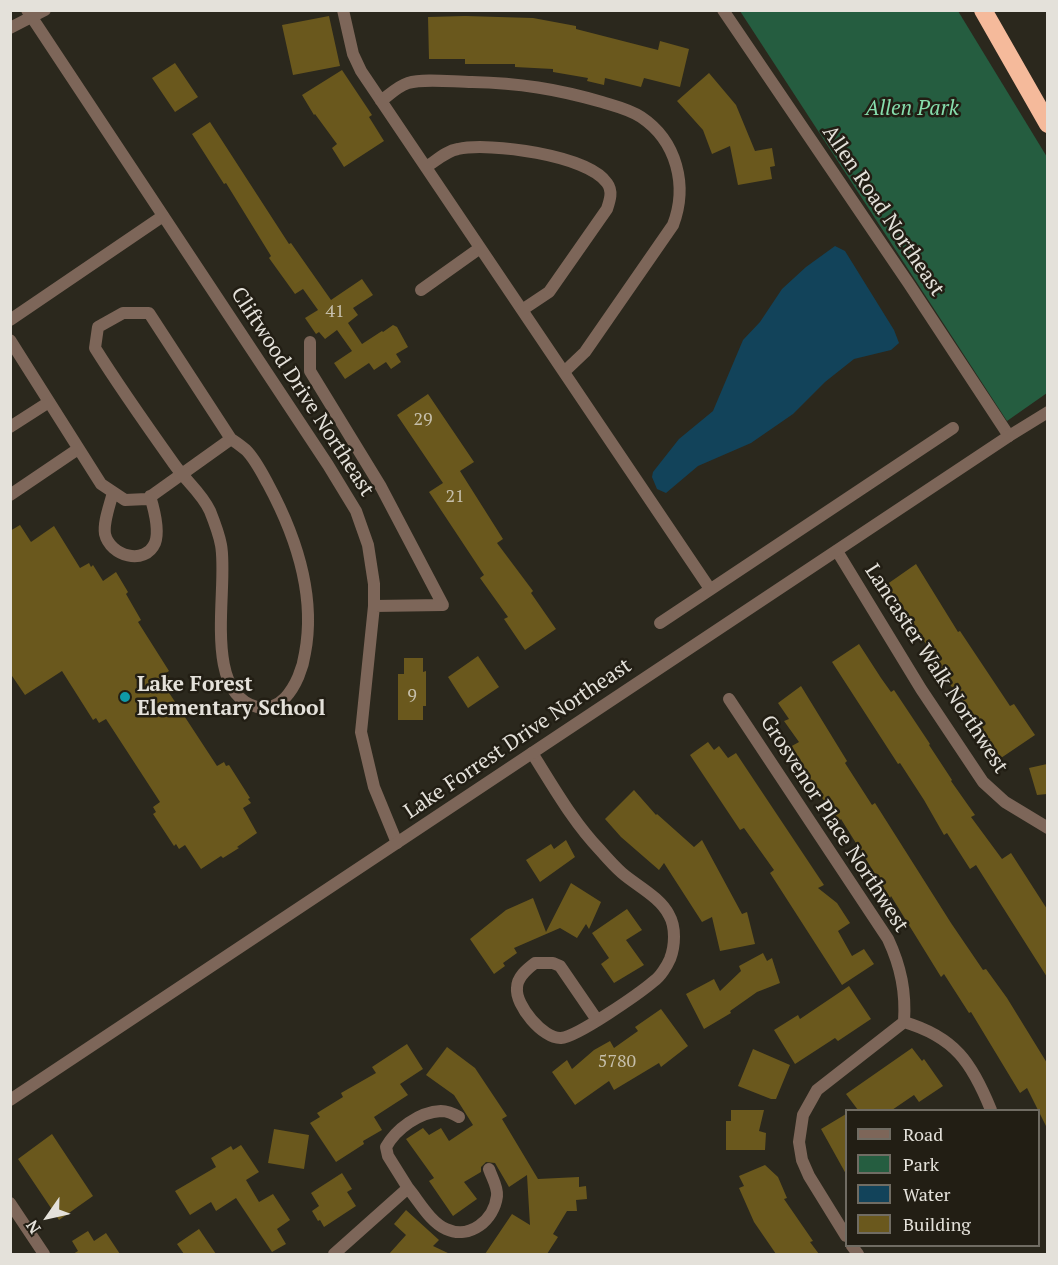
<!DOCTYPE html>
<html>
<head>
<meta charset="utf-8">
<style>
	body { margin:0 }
	#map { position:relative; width:1058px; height:1265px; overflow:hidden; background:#2b281d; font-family:"PT Serif",serif }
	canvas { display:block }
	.frame { position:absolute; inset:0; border:12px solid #e4e1da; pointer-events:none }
	.legend { position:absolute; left:845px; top:1109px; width:195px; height:138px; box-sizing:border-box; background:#221e14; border:2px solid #706c63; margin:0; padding:8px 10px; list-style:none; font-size:18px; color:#e4e1da }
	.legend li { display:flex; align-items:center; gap:12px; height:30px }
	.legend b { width:30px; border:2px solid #706c63 }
	.north { position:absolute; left:18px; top:1187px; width:60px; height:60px; -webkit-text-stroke:4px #221e14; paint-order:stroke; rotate:236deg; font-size:16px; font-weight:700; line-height:24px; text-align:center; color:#e4e1da }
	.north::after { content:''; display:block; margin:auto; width:21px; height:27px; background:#e4e1da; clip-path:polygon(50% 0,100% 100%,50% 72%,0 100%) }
</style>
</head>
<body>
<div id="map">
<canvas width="1058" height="1265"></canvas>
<div class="frame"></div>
<ul class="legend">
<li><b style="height:8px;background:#7d6659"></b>Road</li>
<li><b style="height:16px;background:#255d40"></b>Park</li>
<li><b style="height:16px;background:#12435a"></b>Water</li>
<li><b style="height:16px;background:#6a581d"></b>Building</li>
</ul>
<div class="north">N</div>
</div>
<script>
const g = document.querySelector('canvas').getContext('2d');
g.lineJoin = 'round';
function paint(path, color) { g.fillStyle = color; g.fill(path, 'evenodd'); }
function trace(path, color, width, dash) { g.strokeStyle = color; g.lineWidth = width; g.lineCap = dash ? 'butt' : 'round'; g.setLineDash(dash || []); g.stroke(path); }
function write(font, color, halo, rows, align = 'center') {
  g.font = font + ' "PT Serif",serif'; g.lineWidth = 5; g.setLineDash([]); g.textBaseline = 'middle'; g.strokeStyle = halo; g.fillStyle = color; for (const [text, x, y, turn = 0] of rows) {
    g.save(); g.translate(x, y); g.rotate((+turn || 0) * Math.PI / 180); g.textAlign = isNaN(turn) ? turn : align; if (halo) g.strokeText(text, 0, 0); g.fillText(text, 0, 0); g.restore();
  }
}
const green = new Path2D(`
	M740,11h218l89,146v236l-40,28z`);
const water = new Path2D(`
	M835,246l10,5 49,79 5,13 -8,7 -37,9 -29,23 -32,32 -42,29 -53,23 -32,27 -9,-4 -5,-12 1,-5 26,-33 34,-28 30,-71 17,-18 22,-33 24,-22z`);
const building = new Path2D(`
	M329,16l11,50 -47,9 -11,-50z
	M465,16l68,2 43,8v3l82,21 2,-9 29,8 -9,38 -36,-9 -3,9 -36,-9 -1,7 -17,-4 1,-3 -35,-6v-3l-38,-2v-3h-50v-5h-36l-1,-42z
	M175,63l23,34 -23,15 -23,-34z
	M342,70l30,45 -3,2 15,24 -40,26 -12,-19 5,-4 -22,-30 -1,1 -12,-20z
	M709,73l27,32 19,46 17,-3 3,18 -5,1 2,12 -34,6 -8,-39 -18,8 -9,-24 -26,-29z
	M210,122l79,122 2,-1 40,57 31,-21 11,16 -20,13 5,7 -10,8 14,21 20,-13 1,1 10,-7 4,2 11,20 -12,7 5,8 -10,7 -5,-7 -12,8 -5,-7 -24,16 -11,-16 18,-12 -15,-21 -12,9 -6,-7 -3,2 -11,-16 13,-8 -15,-21 -8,5 -26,-36 2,-2 -45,-73 -2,1 -32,-50z
	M428,394l46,68 -14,9 43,68 -6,4 36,48 -2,2 25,36 -31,21 -21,-31 4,-2 -28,-39 4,-3 -55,-83 14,-9 -46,-68z
	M20,525l11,17 23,-16 26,42 9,-5 2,4 2,-2 10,16 13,-9 12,20 -2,2 15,26 -3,2 31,49 -3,2 3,4 -7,5 55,84 7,-4 2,4 3,-1 21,33 -2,1 3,4 -8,5 14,25 -20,14 2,1 -16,10 -2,-2 -20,13 -16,-24 -6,4 -3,-5 -2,2 -21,-32 3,-2 -3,-5 7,-5 -54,-83 -7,4 -3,-5 -3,2 -31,-49 -37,24 -15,-22v-142z
	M916,564l42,68 2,-1 50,75 4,-2 21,31 -34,23 -52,-75 -19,-31 1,-1 -25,-36 2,-1 -22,-29z
	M859,644l22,34 10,14 3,-2 36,54 -1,1 23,35 -1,1 24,34 -4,2 31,42 9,-6 36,56v68l-71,-112 -6,4 -23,-36 -3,2 -20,-35 -24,-37 -2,1 -66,-102z
	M478,656l21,31 -31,21 -20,-31z
	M404,658h19v14l3,-1v35h-3v14h-25v-46h6z
	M801,686l46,75 -2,2 27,42 3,-2 76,120 32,47 3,-1 21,29 40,65v65l-20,-40 -7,5 -49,-81 -2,1 -25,-39 -3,3 -50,-81 -1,2 -49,-79 -2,2 -22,-30 -27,-44 9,-5 -15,-21 5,-2 -11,-16z
	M708,742l6,8 5,-4 9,12 8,-5 88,132 -6,3 19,15 13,20 -12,8 14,25 12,-7 10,15 -32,21 -72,-112 4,-3 -30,-42 -4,2 -50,-75z
	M1047,764v30l-10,1 -8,-27z
	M634,790l22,25 1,-1 37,33 8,-7 40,74 5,-2 8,32 -35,7 -8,-34 -10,5 -38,-59 -5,7 -38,-33 -16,-18z
	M566,840l9,17 -35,25 -14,-22 25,-16 3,5z
	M571,883l30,19 -12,27 -3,-5 -9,14 -17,-10 -46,20 3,5 -14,10 2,3 -11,8 -24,-35 36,-29 27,-12 13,34z
	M627,909l15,21 -16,10 18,25 -30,18 -13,-19 8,-6 -17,-25z
	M763,953l4,8 5,-3 8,25 -23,9 -27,19 1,2 -27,16 -18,-35 28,-15 6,12 21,-20 -2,-5z
	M849,986l22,33 -33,22 -3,-3 -40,26 -21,-34 24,-15 2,4z
	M661,1009l27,37 -27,21 -2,-4 -45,27 -5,-9 -34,24 -23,-33 15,-12 5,9 22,-19 16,-9 4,7 24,-17 -3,-4z
	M407,1044l16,25 -23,15 8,11 -34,22 8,13 -19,11 1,3 -28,18 -26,-39 10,-6 -3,-4 26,-16 -2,-4 35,-20 -4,-6z
	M447,1047l28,21 32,48 -5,3 36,60 41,-2v10l7,-1 1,13 -11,1 1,11h-10l-14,23 5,3 -11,17h-62l27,-40 18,11 -3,-50 -18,12 -14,-24 -9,-1 -5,5v5l-17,10 13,17 -24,17 -24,-35 5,-3 -28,-39 17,-11 6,7 12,-7 8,13 24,-16 -19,-30 -28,-20z
	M912,1048l10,13 2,-2 19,27 -24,16 -5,-7 -22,15h-34l-12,-16z
	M753,1049l37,16 -14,34h-5l-33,-13z
	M731,1110h33l-5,21 7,2 -1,17h-39v-29h5z
	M846,1114v60l-25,-45z
	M274,1129l35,6 -5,34 -36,-6z
	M52,1134l41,62 -34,24 -41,-61z
	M241,1145l18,27 -13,8 13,22 14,-8 17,26 -13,9 9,15 -14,8 -36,-54 -20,13 -5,-9 -21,13 -15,-24 41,-24 -5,-9 20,-12 2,4z
	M765,1165l13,12 9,21 -3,1 29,42 -3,1 9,12h-43l-22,-32 -15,-34 5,-2 -5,-10z
	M342,1173l10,16 -5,3 9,14 -32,21 -4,-7 -2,1 -6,-10 7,-5 -8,-13z
	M406,1210l33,30 -6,6 17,8h-61l17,-19 -12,-11z
	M199,1229l17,25h-32l-7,-10z
	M88,1231l6,10 12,-8 14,21h-47l5,-3 -6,-10z`);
const minor = new Path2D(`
	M27,10l301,455 28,46 12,34 6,39v22l-13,126 13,55 23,56
	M343,10l10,44 8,17 349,518
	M723,10l186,274 100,152
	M10,28l35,-18
	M381,101c8,-6 17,-15 27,-18 16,-5 46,-1 64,-1 47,1 85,7 130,20 13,4 27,7 39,15 36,24 47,69 32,108l-88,127 -21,20
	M426,167c10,-6 20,-16 32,-18 31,-7 130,6 149,34 6,8 3,17 0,26l-58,83 -27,18
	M421,290l59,-42
	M123,313h26l82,126c5,3 10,7 15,11 9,9 16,23 22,34 27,50 48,111 37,169 -2,15 -9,33 -20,45 -8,8 -16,11 -28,9 -56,-14 -28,-121 -36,-162 -2,-11 -7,-24 -11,-34 -8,-18 -25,-31 -36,-47 -27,-38 -54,-76 -79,-116l3,-21z
	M10,320l153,-104
	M10,340l91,144 24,16 22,-1 84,-60
	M310,342v29l71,116 62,118 -69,1
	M10,427l39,-25
	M113,492c-3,13 -10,30 -8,42 5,22 40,32 50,9 5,-13 -1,-34 -5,-47
	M10,495l68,-46
	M837,551l84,138 62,93 22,20 43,26
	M660,623l293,-195
	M729,699l159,240c13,28 18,53 16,83
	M532,753c21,33 41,69 68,97 7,8 14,16 22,23 15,13 38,24 47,42 7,12 6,31 1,44 -3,7 -10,18 -16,22 -14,12 -77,56 -93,57 -18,1 -46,-33 -44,-50 0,-11 10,-19 18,-25h18l7,3 37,54
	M904,1022c51,15 68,41 87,88
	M408,1188c11,13 22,34 38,41 24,11 48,-9 51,-33 1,-9 -5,-18 -8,-27
	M10,1203l34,51
	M846,1236l-37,-60 -7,-16 -3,-18 4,-27 14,-25 87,-68
	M852,1246l6,8
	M334,1254l74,-66 -20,-32 -2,-9c10,-18 33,-35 55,-36 6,0 13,3 18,6`);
const tertiary = new Path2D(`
	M10,1100l999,-664 39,-24`);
const motorway = new Path2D(`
	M983,10l65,114`);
const markers = [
	[125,697,6,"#0f9aa8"]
];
const numberNames = [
	["41",335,312],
	["29",423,420],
	["21",455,497],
	["9",412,696],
	["5780",617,1062]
];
const parkNames = [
	["Allen Park",912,109]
];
const streetNames = [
	["Allen Road Northeast",883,211,56],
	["Cliftwood Drive Northeast",302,392,57],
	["Lancaster Walk Northwest",936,669,57],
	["Lake Forrest Drive Northeast",518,739,-34],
	["Grosvenor Place Northwest",834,824,57]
];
const poiNames = [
	["Lake Forest",137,685],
	["Elementary School",137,709]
];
paint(green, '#255d40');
paint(water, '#12435a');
paint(building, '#6a581d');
trace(minor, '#7d6659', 12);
trace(tertiary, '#7d6659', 12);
trace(motorway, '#f5ba9b', 18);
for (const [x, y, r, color] of markers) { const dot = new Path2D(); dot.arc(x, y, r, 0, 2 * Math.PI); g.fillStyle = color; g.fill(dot); trace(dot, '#221e14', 2); }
write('18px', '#c6bfab', null, numberNames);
write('italic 21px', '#86ddac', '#221e14', parkNames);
write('21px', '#e4e1da', '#221e14', streetNames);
write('bold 21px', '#e4e1da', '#221e14', poiNames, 'left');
</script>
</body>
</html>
